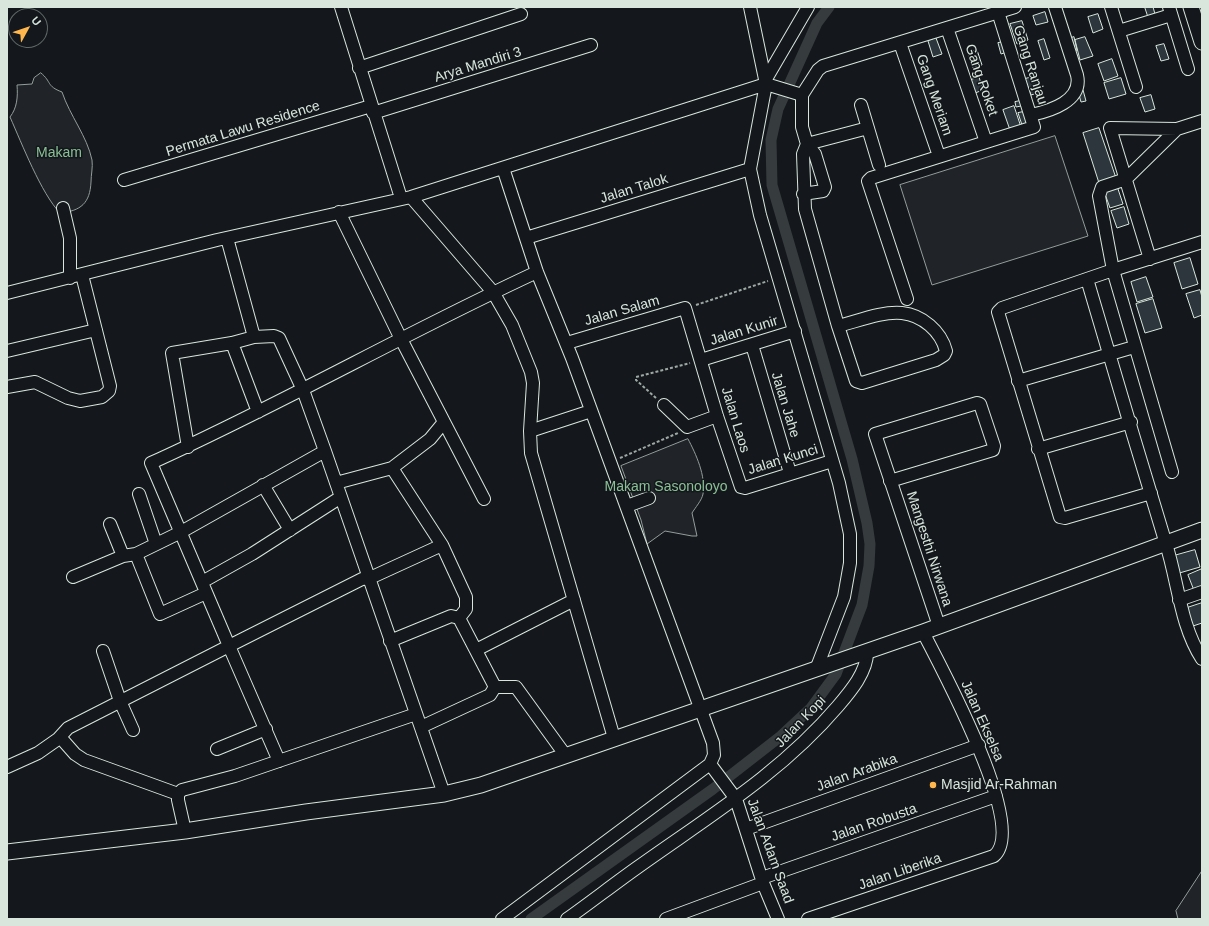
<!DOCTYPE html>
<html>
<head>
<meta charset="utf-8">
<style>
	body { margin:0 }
	#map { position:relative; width:1209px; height:926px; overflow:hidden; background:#14181c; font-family:Arial,sans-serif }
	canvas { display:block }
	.frame { position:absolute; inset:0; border:8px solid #d8e6dc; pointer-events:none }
	.north { position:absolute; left:8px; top:8px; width:40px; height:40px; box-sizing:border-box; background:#14181c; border:1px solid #626a69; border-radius:50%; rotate:50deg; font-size:11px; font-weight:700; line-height:16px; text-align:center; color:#d8e6dc }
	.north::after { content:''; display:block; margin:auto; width:14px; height:18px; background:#ffb74d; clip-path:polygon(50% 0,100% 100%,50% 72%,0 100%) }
</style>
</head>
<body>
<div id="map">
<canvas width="1209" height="926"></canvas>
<div class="frame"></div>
<div class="north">U</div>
</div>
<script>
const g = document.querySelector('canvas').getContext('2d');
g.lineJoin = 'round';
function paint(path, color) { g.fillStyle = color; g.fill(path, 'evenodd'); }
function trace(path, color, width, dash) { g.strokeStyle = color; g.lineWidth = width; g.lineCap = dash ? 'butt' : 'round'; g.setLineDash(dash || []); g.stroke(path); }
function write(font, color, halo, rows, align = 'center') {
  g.font = font + ' Arial,sans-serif'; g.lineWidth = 3; g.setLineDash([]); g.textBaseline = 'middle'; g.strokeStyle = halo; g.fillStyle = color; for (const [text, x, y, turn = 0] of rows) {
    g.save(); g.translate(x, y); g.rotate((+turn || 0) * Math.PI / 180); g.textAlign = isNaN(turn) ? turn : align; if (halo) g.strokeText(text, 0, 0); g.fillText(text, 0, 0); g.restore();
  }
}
const green = new Path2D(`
	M41,73c11,9 5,13 21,19 8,24 25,44 30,68 1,7 -1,15 -1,22 -1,21 -10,29 -31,31 -19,-20 -38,-69 -50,-96 7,-9 8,-20 7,-32l15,-1 2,-6z
	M1055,136l33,100 -156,49 -32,-100z
	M688,439c8,15 18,37 15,55 -1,6 -8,14 -11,19l5,23h-5l-27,-5 -18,13 -6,-24 -20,-54z
	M1202,871v48h-24l-2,-8z`);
const canal = new Path2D(`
	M531,919l182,-130 68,-53 30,-28 25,-34 26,-69 7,-39 1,-22 -3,-21 -15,-64 -80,-274 -1,-45 7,-31 39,-86 12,-16`);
const building = new Path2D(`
	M1145,7h8l2,7 -7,2z
	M1045,12l3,10 -12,3 -3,-9z
	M1098,14l5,15 -10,4 -5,-16z
	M1022,21l6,19 -11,4 -7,-20z
	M1074,37l3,13 -5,2 -4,-13z
	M1085,37l8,19 -13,4 -5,-20z
	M936,38l6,16 -9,3 -5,-16z
	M1044,39l6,19 -6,2 -6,-19z
	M1003,42l4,10 -6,2 -3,-11z
	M1164,44l5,15 -8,2 -5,-15z
	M977,50l5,15 -9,3 -5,-15z
	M1112,59l6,17 -14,5 -6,-17z
	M1036,76l5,16 -10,3 -6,-16z
	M979,77l4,13 -8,3 -4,-13z
	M1121,78l5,16 -17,5 -5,-16z
	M1083,90l3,11 -5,1 -3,-11z
	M1151,95l4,14 -10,3 -5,-14z
	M1020,101l1,5 -5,1 -1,-5z
	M1014,106l7,21 -11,3 -7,-20z
	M1023,112l4,11 -5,2 -4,-12z
	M1099,128l17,50 -17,5 -16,-50z
	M1117,186l6,18 -13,4 -6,-17z
	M1124,207l5,17 -12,4 -6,-17z
	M1190,258l8,26 -16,5 -8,-26z
	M1146,277l7,20 -16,5 -6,-20z
	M1200,290l2,7v18l-8,3 -8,-24z
	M1153,299l9,29 -17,5 -9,-29z
	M1195,550l5,17 -24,7 -6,-17z
	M1202,569v22l-7,2 -7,-18z
	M1202,603v20l-12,4 -6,-18z`);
const path = new Path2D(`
	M696,305l72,-24
	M656,398l-20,-18v-3l54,-14
	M620,458l58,-25`);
const minor = new Path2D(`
	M341,7l60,191
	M750,7l16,77 -16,85 10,46 79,268 11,51v29l-6,34 -27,70
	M1111,7l25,80
	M1169,7l19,62
	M947,28l39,114
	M1119,31l52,-16
	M900,43l39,113
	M359,68l162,-54
	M766,79l42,-72
	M802,95v32l5,17 -4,10 2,55 33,117 18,55 6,2 74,-23 8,-5 2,-4c-5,-20 -24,-36 -44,-38 -20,-2 -44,8 -64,13
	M861,105l18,60
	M373,113l218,-68
	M1031,115c19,-4 52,-14 46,-40l-22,-68
	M503,168l34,104 35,86 141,385 1,12 -4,9 26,35 27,84 15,36
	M124,180l247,-74
	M803,194l20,-3 2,-4 -10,-33 -8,-10 61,-16
	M411,197l82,95 19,33 19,47 2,11 -3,48 1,22 83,285
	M63,208l7,30v40
	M339,212l62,127 83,160
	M227,238l27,99 20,-1 5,2 24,52 22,61 119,343
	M526,238l224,-69
	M1150,259l-40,-131 67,1 25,-8
	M1087,279c26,88 52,177 79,265 12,37 14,81 36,115
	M7,293l210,-53 194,-43 355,-113 36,11 16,-25 5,-4 192,-59
	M907,299l-39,-118 3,-3 163,-51 -36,-115
	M232,343l26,69
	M567,343l118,-35 32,108 24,71 4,1 87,-27
	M752,345l38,128
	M7,351l89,-21
	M701,360l94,-29
	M1018,381l116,-34
	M7,387l28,-5 33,16 12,3 22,-4 7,-6 1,-5 -28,-111
	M664,405l23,22 30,-11
	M530,431l61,-20
	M188,447l-16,-94 60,-10 22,-6
	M1038,449l93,-27
	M392,468l50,77 24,52v12l-7,9
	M1172,472l-59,-202 -14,-74 3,-9 24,-8 51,-50
	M890,481l103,-31 1,-4 -14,-42 -3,-1 -102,31 64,192
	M336,483l56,-15 38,-29 14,-17
	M263,485l27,45
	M1151,493l-86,25 -5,-1 -62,-205 4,-4 111,-38 89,-28
	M139,494l17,50
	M627,506l22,-8
	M110,524l13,32
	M442,545l-72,33 -8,1 -133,67 -78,-183c131,-59 256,-131 386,-191
	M136,554l24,60 46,-21
	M73,577l50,-21 13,-2 45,-22 144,-81
	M202,582l50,-28 89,-57
	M1179,600l23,-8
	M390,641l61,-25 8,2 36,69 -5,8 -69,32
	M476,650l98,-50
	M103,651l17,50 13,29
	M495,687h21l50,69
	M60,737l15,17 9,6 94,34
	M217,749l49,-20
	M7,767l31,-14 20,-14 10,-11 161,-82 50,115
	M746,829l233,-84
	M185,831l-7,-31v-6l4,-4 53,-14 181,-62
	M762,878l234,-82
	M502,919l208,-155
	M567,919c24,-17 47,-35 71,-52 70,-50 143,-94 200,-161 12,-14 30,-35 29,-55
	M666,919l97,-36
	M808,919l186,-63c35,-29 -54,-190 -71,-224`);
const major = new Path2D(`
	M1191,7l11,35
	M7,852l178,-21 121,-19 138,-18 37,-9 442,-153 279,-102`);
const markers = [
	[933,785,4,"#ffb74d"]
];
const streetNames = [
	["Arya Mandiri 3",478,65,-17],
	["Gang Ranjau",1030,65,72],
	["Gang Roket",981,80,71],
	["Gang Meriam",934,95,71],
	["Permata Lawu Residence",243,129,-17],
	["Jalan Talok",634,189,-17],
	["Jalan Salam",622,311,-16],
	["Jalan Kunir",744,331,-17],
	["Jalan Jahe",785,405,73],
	["Jalan Laos",735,420,73],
	["Jalan Kunci",783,460,-17],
	["Mangesthi Nirwana",929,549,72],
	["Jalan Ekselsa",982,721,66],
	["Jalan Kopi",801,722,-46],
	["Jalan Arabika",857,773,-20],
	["Jalan Robusta",874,823,-19],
	["Jalan Adam Saad",770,851,70],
	["Jalan Liberika",900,872,-19]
];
const parkNames = [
	["Makam",59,153],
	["Makam Sasonoloyo",666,487]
];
const poiNames = [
	["Masjid Ar-Rahman",941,785]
];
paint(green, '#202428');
trace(green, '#939e99', 1);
trace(canal, '#363b3e', 11);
paint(building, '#2c363c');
trace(building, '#d8e6dc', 1);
trace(minor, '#d8e6dc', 14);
trace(major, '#d8e6dc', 17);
trace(path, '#9da8a2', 2, [3, 2]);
trace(minor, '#14181c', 12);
trace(major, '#14181c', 15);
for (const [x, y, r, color] of markers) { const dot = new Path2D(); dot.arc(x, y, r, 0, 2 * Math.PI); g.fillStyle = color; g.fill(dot); trace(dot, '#14181c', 1.5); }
write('14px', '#d8e6dc', '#14181c', streetNames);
write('14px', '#8ac095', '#14181c', parkNames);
write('14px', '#d8e6dc', '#14181c', poiNames, 'left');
</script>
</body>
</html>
